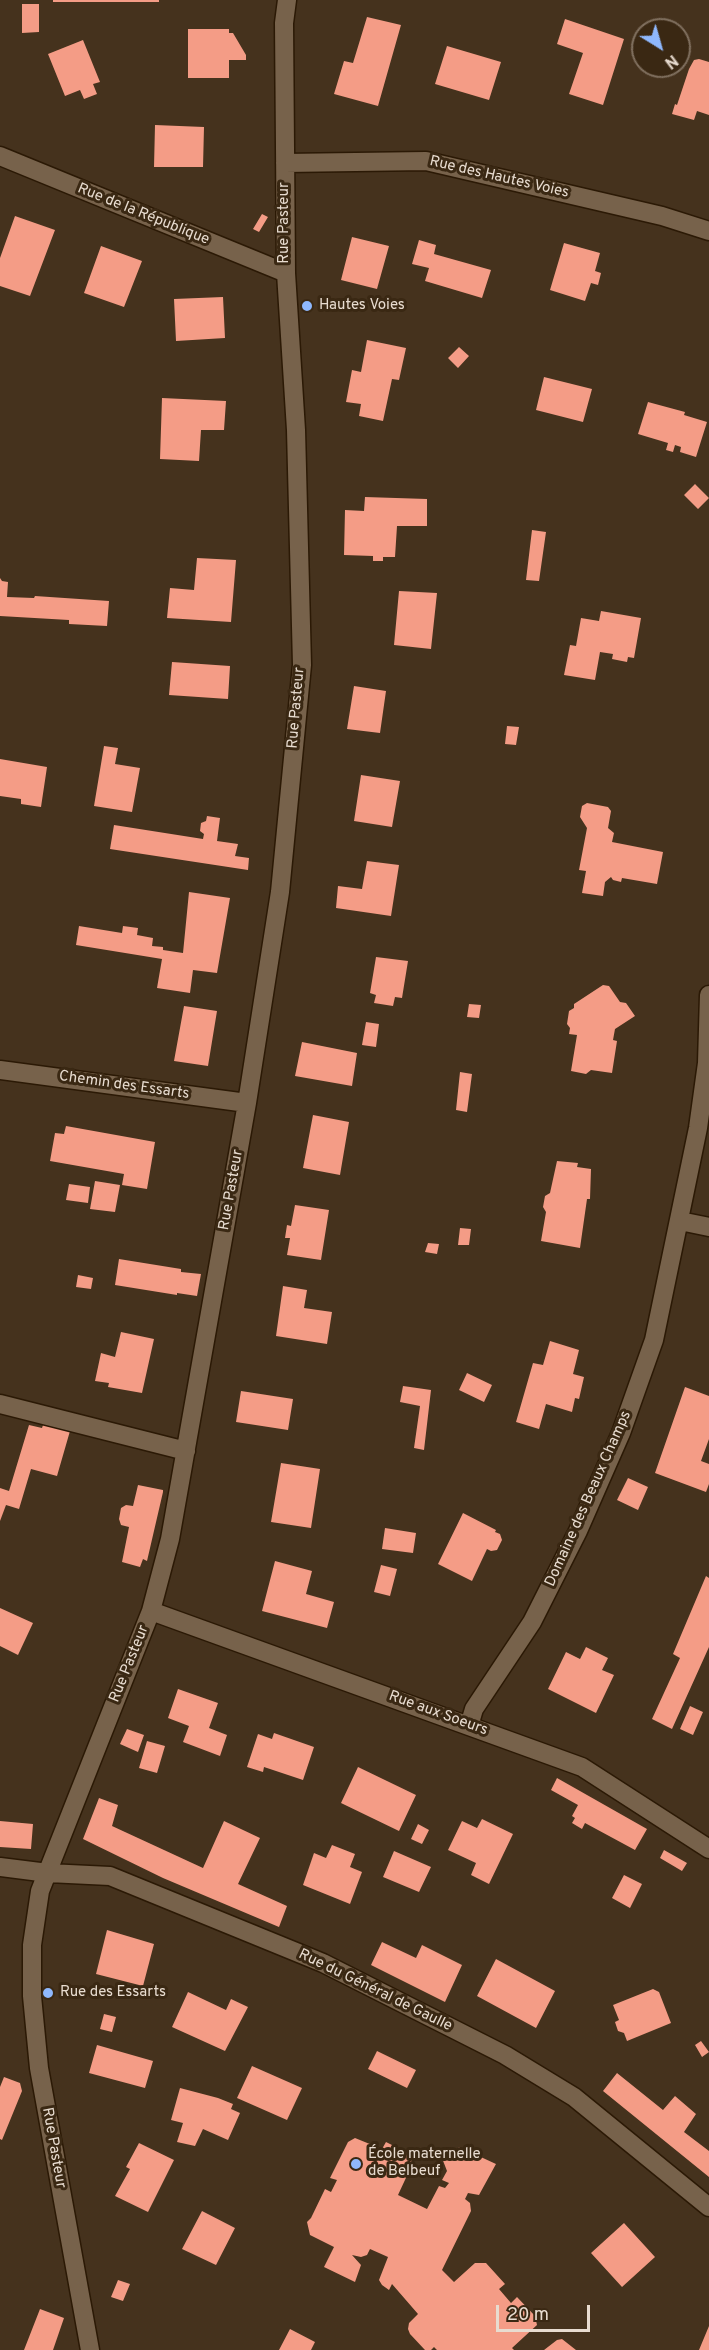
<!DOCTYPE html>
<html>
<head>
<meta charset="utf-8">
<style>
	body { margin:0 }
	#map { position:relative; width:709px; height:2350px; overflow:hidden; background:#45321d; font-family:Overpass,sans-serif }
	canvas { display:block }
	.north { position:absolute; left:631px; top:18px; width:60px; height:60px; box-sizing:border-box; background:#3a2813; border:2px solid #80705f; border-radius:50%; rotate:143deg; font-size:16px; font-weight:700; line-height:24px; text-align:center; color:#e8dcd0 }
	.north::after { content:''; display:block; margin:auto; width:21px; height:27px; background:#8fb8fd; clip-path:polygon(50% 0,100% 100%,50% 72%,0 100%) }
	.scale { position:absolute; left:496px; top:2305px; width:94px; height:27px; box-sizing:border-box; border:3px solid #e8dcd0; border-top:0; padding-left:8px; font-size:18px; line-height:21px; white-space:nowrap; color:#e8dcd0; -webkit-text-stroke:4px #3a2813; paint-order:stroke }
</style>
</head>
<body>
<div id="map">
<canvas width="709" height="2350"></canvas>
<div class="north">N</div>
<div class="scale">20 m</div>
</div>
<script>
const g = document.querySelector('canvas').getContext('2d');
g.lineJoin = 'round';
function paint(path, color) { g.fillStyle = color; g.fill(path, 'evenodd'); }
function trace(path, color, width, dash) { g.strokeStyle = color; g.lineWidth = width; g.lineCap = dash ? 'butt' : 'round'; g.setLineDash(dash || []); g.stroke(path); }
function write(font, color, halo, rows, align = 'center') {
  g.font = font + ' Overpass,sans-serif'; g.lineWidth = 6; g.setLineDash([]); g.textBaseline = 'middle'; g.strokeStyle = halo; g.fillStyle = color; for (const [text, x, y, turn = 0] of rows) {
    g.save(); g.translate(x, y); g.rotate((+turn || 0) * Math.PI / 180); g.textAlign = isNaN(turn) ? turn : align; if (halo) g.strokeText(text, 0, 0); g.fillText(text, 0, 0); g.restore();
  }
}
const building = new Path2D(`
	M53,0h106v2h-106z
	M22,4h17v28l-17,1z
	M367,17l34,8 -23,81 -44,-12 10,-33 9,2z
	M565,19l59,20 -21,66 -34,-11 14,-41 -26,-9z
	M188,29h41v4h4l13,22v5h-17v18h-41z
	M83,40l17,42 -7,2 4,10 -13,5 -4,-9 -15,6 -17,-42z
	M447,46l54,16 -12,38 -54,-16z
	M699,59l10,3v53l-12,-4 -3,9 -22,-6 3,-10 2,1 12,-36 5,-9z
	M155,125l49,2 -1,40h-49z
	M262,214l6,3 -9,15 -6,-3z
	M15,216l40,14 -25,66 -30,-10v-28z
	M352,237l37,9 -12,43 -36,-9z
	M419,240l17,5 -2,9 57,16 -9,28 -57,-17 4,-13 -17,-4z
	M564,243l36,10 -5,18 6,2 -3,12 -7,-2 -6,18 -35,-11z
	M101,246l41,15 -18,46 -40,-14z
	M223,297l2,41 -49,3 -2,-42z
	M367,340l39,8 -7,32 -7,-1 -9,42 -24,-5 2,-12 -15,-2 6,-32 9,2z
	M459,347l10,9 -11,12 -10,-10z
	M544,377l48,12 -9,33 -47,-12z
	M162,398l64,3 -2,29h-23l-2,31 -39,-2z
	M648,402l37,10 -1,3 23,7 -11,35 -16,-5 1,-5 -6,-2 -2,7 -7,-2 2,-7 -30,-9z
	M695,484l14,14 -11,11 -14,-14z
	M365,497l62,2v27h-30l-2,31h-12v4h-10v-5l-29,-1 1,-45 19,1z
	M532,530l14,2 -7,49 -13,-1z
	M197,558l39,2 -5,62 -64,-4 3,-30 24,2z
	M0,578l2,3 6,1 -1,15 27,1 1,-2 74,5 -2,25 -38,-2v-4l-69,-4z
	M399,591l38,2 -6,56 -37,-4z
	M601,611l40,7 -7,40 -6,-1 -1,5 -15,-3 1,-5 -13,-2 -5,28 -31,-5 6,-30 6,1 5,-28 18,3z
	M172,662l58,4 -2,33 -59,-4z
	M354,686l32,5 -6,42 -33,-4z
	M507,726l12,1 -3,18 -11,-1z
	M104,746l14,2 -3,16 25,4 -8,44 -38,-6z
	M0,759l47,8 -6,40 -20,-3v-5l-21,-3z
	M361,775l39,6 -8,46 -38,-6z
	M587,803l21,4 3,4 -3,17 6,5 -2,9 51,10 -6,32 -35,-6 -1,4 -8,-2 -2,-3 -6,5 -2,14 -21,-3 4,-22 -7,-1 8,-42 -7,-11 2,-11z
	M207,816l13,2 -3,23 21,3 -3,12 14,2 -1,12 -138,-21 4,-24 89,14 1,-5 -4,-3 1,-8 5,-2z
	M367,861l32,4 -8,51 -55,-8 2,-22 24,3z
	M189,892l41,6 -13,75 -24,-3 -3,23 -33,-5 5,-29 -86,-14 3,-19 43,7 1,-7 15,2 -1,7 16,3 -1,8 11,1v3l20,3z
	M376,957l32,4 -6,37 -7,-1 -2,9 -19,-3 2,-8 -6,-2z
	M603,985l6,1 11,16 6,1 9,13 -20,13 -2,11 4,1 -5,32 -21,-3 -5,4 -15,-3 6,-36 -8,-1 1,-6 -3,-4 2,-13 5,-3v-4z
	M469,1004l12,1 -2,13 -12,-1z
	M184,1006l33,5 -9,55 -34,-5z
	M366,1022l13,2 -3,23 -14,-2z
	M302,1042l55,11 -5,33 -57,-10z
	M460,1072l12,2 -5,38 -11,-2z
	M313,1115l36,7 -9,53 -37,-7z
	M66,1126l89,16 -8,47 -25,-4 2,-11 -74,-13 5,-28 9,1z
	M557,1161l21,2 -1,4 14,2 -1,30h-3l-7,49 -39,-7 5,-29 -3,-5 2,-11 5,-3z
	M95,1181l25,4 -5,27 -25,-3z
	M69,1184l21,3 -2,16 -22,-3z
	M295,1205l34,5 -8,50 -34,-5 3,-17h-5l2,-13 4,1z
	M460,1228l11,1 -2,16h-11z
	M428,1243l11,1 -2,10 -12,-2z
	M119,1259l62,10v3l20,2 -4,22 -20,-3v2l-62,-10z
	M78,1275l15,3 -2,11 -15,-2z
	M283,1286l24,4 -3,18 28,4 -5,32 -51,-8z
	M121,1332l33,7 -12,54 -34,-6 1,-4 -14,-2 6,-28 14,4z
	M550,1341l29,9 -6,24 11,3 -5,22 -4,-1 -3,14 -26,-8 -7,25 -23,-7 17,-59 10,2z
	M467,1373l25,12 -8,17 -25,-12z
	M403,1386l28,4 -7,60 -10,-2 6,-42 -20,-4z
	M685,1387l24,9v43l-8,22 8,3v20l-3,8 -51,-19z
	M241,1391l52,8 -5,31 -52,-8z
	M29,1425l13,3 1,-3 27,6 -13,45 -26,-7 -12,40 -13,-4 -6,16v-33l9,3z
	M281,1463l39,6 -9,59 -40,-6z
	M628,1478l20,9 -10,23 -21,-10z
	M138,1485l25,5v2l-16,69 -4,-2 -3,8 -18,-5 7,-35 -8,-2 -2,-6 2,-11 5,-3 7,1z
	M463,1513l33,17 -1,2 5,2 2,6 -5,10 -6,1 -4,-2 -15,32 -34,-17z
	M385,1528l31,5 -3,20 -31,-4z
	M275,1561l37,10 -6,23 28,8 -7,26 -65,-17z
	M381,1565l16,4 -7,27 -16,-4z
	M706,1576l3,2v69l-37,82 -20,-10 28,-61 -7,-4z
	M0,1608l33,15 -15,32 -18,-9z
	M586,1647l22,11 -6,12 12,5 -18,38 -48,-24 18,-37 14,7z
	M178,1689l40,14 -9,25 18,7 -7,21 -37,-14 6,-16 -21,-8z
	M690,1706l13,6 -10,23 -13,-6z
	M127,1729l17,6 -6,17 -18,-8z
	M274,1733l40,14 -11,33 -39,-13 -1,5 -16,-5 11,-33 14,5z
	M147,1741l18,5 -8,27 -18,-5z
	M358,1767l58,28 -17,36 -58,-28z
	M557,1778l90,51 -12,21 -50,-27 -3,6 -10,-6 3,-5 -3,-2 6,-11 -27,-15z
	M99,1798l19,7 -6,21 91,42 21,-47 36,17 -22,46 49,22 -8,21 -116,-49 -80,-39z
	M482,1819l31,15 -24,50 -18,-9 5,-12 -28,-13 14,-29 15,7z
	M0,1821l33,3 -2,25 -31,-2z
	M418,1824l11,6 -7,14 -11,-5z
	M332,1845l23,9 -5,13 12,5 -12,32 -47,-19 11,-32 12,5z
	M664,1850l23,13 -5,8 -22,-13z
	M394,1851l37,16 -12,25 -36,-15z
	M624,1875l18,9 -12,24 -18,-10z
	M107,1930l47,14 -11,42 -47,-12z
	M382,1942l34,16 6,-13 40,20 -17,37 -74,-37z
	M496,1959l59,32 -19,37 -59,-32z
	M653,1989l6,3 12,31 -44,18 -3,-8 -6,-2 -3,-9 4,-2 -6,-15z
	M188,1992l38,18 5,-11 17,8 -23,44 -53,-24z
	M104,2014l12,3 -4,15 -12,-3z
	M701,2041l8,11 -7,5 -7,-12z
	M97,2045l56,16 -8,27 -56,-15z
	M377,2051l39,19 -9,18 -39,-19z
	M252,2066l50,22 -15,32 -50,-22z
	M617,2073l46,37 12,-14 21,18 -12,18 25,19v26l-106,-86z
	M4,2077l16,6 2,8 -20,49 -2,-1v-52z
	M180,2088l38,10 15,6 -2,5 9,4 -12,27 -25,-11 -8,17 -18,-4 6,-19 -12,-3z
	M355,2138l27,11 4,-7 22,11 4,7 -1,7 -13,28 29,14 12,-23 6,2 4,-5 -7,-3 5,-9 -5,-13 13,-4 4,-7 37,17 -17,31 -11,-2 -3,6 5,4 1,8 -29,59 12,12 21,-19h11l19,21 -6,5 12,14 6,-6 18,19 2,9 -25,23 2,2h-77l-3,-3 -3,3h-6l-15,-16 -2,-5 1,-6 9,-9 -26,-30 -3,6 -7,-5 -3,-5 9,-23 -18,-8 -3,6 -6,2 -9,-2 9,10 -6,17 -31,-15 10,-20 -24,-12 -3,-13 4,-4 14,-29 6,3 6,-12 -7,-2 18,-36z
	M139,2143l35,17 -26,52 -33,-16 15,-27 -4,-2z
	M202,2211l33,17 -19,37 -34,-16z
	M624,2223l31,34 -33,30 -31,-34z
	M118,2280l12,4 -7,17 -12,-4z
	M40,2309l24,9 -11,32h-29z
	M709,2326v24h-10z
	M290,2329l25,13 -4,8h-32z
	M562,2339l14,11h-32l13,-10z`);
const street = new Path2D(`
	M0,156l286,117
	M285,163l141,-2 236,55 47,15
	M0,1070l247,33
	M680,1221l29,6
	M0,1404l186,47
	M151,1611l431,156 127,82
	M469,1726l5,-17 58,-87 46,-91 43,-98 33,-93 44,-212 9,-65 2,-68
	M0,1867l48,6 62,3 213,87 182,92 69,42 135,110
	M90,2350l-51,-282 -7,-72v-51l8,-54 111,-280 19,-72 77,-436 33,-211 22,-227 -6,-235 -10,-157 -2,-250 3,-23`);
const markers = [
	[307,306,6,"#8fb8fd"],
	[48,1993,6,"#8fb8fd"],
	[356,2164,6,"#8fb8fd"]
];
const streetNames = [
	["Rue des Hautes Voies",499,178,13],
	["Rue de la République",143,215,22],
	["Rue Pasteur",285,223,-90],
	["Rue Pasteur",297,708,-85],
	["Chemin des Essarts",124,1086,8],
	["Rue Pasteur",232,1190,-80],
	["Domaine des Beaux Champs",589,1499,-66],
	["Rue Pasteur",130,1664,-68],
	["Rue aux Soeurs",438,1714,20],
	["Rue du Général de Gaulle",375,1991,26],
	["Rue Pasteur",53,2148,80]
];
const poiNames = [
	["Hautes Voies",319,306],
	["Rue des Essarts",60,1993],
	["École maternelle",368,2155],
	["de Belbeuf",368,2172]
];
paint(building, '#f49c86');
trace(street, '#2b1905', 21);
trace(street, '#77624b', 18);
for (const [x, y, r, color] of markers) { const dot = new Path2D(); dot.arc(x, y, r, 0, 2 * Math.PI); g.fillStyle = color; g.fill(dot); trace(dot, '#3a2813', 2); }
write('15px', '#e8dcd0', '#3a2813', streetNames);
write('15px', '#e8dcd0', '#3a2813', poiNames, 'left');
</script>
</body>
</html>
